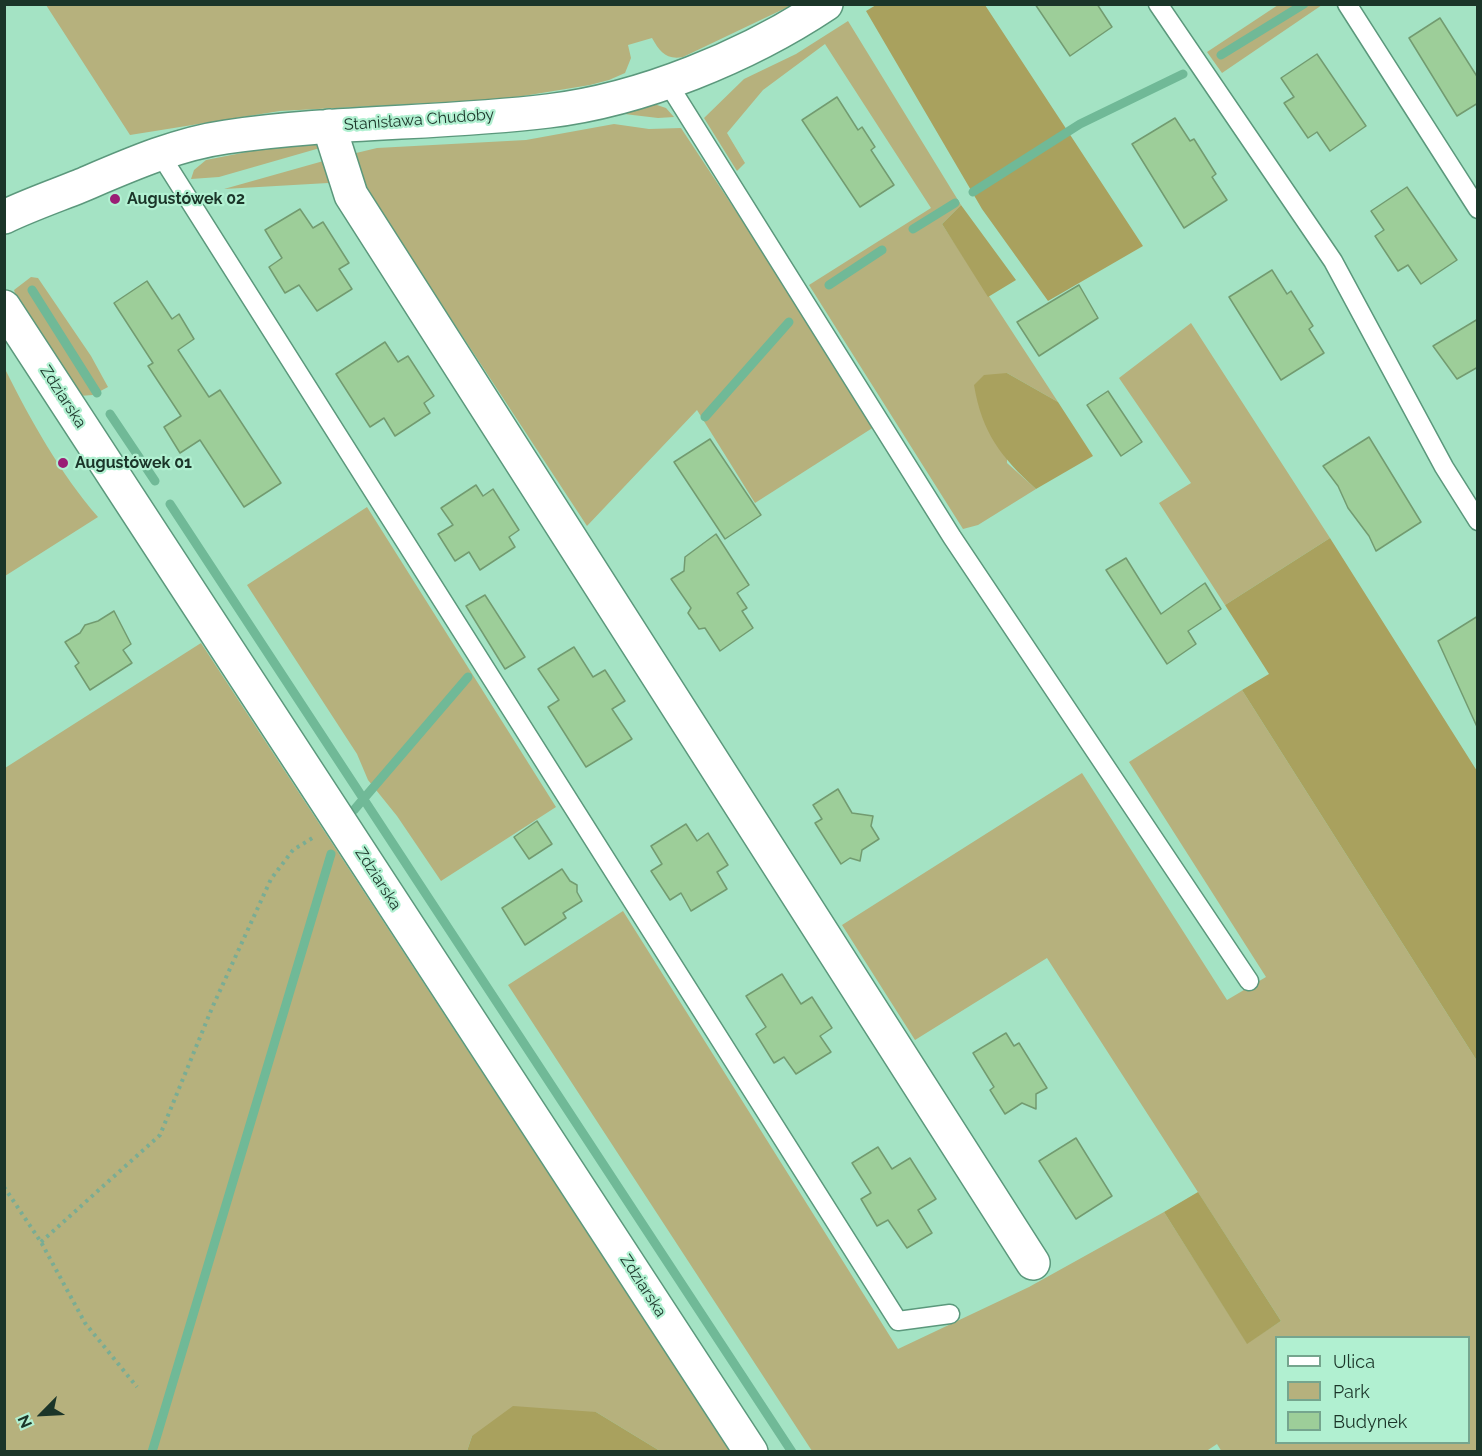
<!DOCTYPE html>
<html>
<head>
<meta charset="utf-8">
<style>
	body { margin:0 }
	#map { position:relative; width:1482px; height:1456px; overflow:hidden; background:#a4e3c4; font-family:Raleway,sans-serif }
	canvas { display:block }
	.frame { position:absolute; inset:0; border:6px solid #1b3529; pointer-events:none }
	.legend { position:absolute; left:1275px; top:1336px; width:195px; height:108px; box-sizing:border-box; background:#b1f0d1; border:2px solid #75a58e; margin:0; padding:8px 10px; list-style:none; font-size:18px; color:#1b3529 }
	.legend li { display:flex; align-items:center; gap:12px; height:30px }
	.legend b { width:30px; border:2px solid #75a58e }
	.north { position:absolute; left:12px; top:1384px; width:60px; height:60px; -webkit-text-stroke:4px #b1f0d1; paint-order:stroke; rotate:246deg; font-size:16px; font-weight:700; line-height:24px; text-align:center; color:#1b3529 }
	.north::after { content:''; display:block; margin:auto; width:21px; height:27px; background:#1b3529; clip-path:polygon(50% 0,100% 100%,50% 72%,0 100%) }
</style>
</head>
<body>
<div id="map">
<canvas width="1482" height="1456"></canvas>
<div class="frame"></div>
<ul class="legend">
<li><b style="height:8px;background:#fff"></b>Ulica</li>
<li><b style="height:16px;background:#b6b17d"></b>Park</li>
<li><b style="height:16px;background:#9dce99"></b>Budynek</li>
</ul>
<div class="north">N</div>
</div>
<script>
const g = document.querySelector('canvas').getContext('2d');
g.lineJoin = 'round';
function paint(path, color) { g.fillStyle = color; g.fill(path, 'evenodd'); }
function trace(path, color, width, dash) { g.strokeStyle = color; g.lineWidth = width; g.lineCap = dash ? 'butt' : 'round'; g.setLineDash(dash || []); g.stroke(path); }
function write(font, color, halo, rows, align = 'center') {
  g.font = font + ' Raleway,sans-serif'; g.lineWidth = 4.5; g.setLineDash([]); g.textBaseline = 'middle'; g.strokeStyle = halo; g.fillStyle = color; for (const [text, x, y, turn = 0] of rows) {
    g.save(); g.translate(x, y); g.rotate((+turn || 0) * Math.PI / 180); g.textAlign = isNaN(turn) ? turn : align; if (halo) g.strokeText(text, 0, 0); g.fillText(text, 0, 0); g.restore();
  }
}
const green = new Path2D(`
	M46,5h746l-109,52c-17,3 -23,-5 -31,-19l-24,7 3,13 -6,15 -16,7 -19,5 -85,14 -225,12 -150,24z
	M1278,5h44l-100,68 -15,-21z
	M848,21l113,184 -19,19 116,178 -51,-29v90l29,26 -58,36 -15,4 -154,-244 122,-77 -106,-164 -62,46 -36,43 18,30 -8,8 -33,-53 40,-39 52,-25z
	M654,104l12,4 8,9 -16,1 -42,-5z
	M614,124l35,5 32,-1 107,162 86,137 -119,76 -58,-93 -110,116 -229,-349 -6,-23 25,-6 149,-8z
	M298,142l14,1 8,5 -101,29 -28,2 3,-9 12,-10z
	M327,160l9,25 -8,-2 -104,6z
	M31,277l7,1 53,78 17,31 -15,8 -14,1 -62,-97 -3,-9z
	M1191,323l139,215 -105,67 -66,-102 32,-20 -72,-105z
	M5,369c26,52 55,104 93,148l-93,59z
	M367,507l189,300 -115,74 -44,-65 -29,-36 -11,-26 -110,-169z
	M201,643l529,808h-70l-64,-39 -124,24 -5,15 -462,1v-684z
	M1242,690l235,371v390l-255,1 -5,-8 -12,8 -393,-1 -304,-466 115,-74 275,438 131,-62 135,-75 83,131 34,-22 -234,-363 -132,82 -73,-115 240,-152 145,227 39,-23 -137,-215zM1276,1338h192v104h-192z`);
const forest = new Path2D(`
	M876,5h109l158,241 -95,55 -66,-92 -116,-198z
	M961,205l55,75 -28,17 -46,-73z
	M1007,373l51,29 35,54 -57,33c-35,-32 -54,-56 -62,-104l10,-10z
	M1330,538l147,233v290l-235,-371 27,-16 -44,-69z
	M1198,1192l83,129 -34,23 -83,-132z
	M513,1406l83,6 64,39h-193l5,-15z`);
const stream = new Path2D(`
	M1221,55l83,-51
	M973,192l107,-68 103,-50
	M913,229l42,-26
	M829,285l53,-35
	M32,290l65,103
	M110,414l45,67
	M705,417l84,-95
	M170,504l622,948
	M354,810l114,-133
	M152,1452l179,-598`);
const building = new Path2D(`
	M1035,4h62l15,23 -42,29z
	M1440,18l38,60v25l-21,13 -48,-78z
	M1317,54l49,72 -36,25 -13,-19 -9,6 -24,-35 10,-6 -13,-19z
	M837,97l21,33 4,-3 13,20 -4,3 23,35 -34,22 -58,-87z
	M1175,118l15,23 4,-2 22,35 -4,3 15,23 -43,28 -52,-84z
	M1407,187l50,73 -36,24 -13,-19 -10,6 -23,-35 9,-6 -13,-19z
	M300,209l13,19 10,-6 26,41 -10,6 13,20 -35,22 -18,-26 -14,8 -16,-26 13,-9 -17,-28z
	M1272,270l15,24 4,-3 22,35 -4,3 15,24 -43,27 -52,-83z
	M147,281l25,38 7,-5 15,25 -16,11 31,47 11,-7 61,93 -37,24 -44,-67 -20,13 -16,-26 17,-11 -33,-50 5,-3 -39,-60z
	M1079,285l19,33 -59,38 -22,-34z
	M1478,319v48l-21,12 -24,-33z
	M385,342l13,20 10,-6 26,40 -10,7 6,10 -35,23 -11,-18 -14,9 -34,-53z
	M1108,391l34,51 -21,14 -34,-51z
	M1369,437l52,85 -45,29 -7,-15 -21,-28 -10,-22 -15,-20z
	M710,439l51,76 -36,24 -51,-77z
	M476,485l7,11 10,-7 26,41 -10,7 6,10 -35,23 -11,-18 -14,9 -17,-27 15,-9 -12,-17z
	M716,534l33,51 -12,8 10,15 -5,3 11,17 -33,23 -15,-23 -6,1 -11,-16 3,-5 -20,-29 13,-8 1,-14z
	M1126,558l35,56 44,-31 16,26 -33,22 8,13 -29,20 -61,-94z
	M485,595l40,62 -20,12 -39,-63z
	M114,611l17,33 -8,6 9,13 -42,27 -15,-24 4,-3 -14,-21 15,-9 5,-8 13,-4z
	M1478,616v113l-40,-88z
	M574,647l19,30 12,-7 20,31 -13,8 20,30 -46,28 -38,-60 11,-7 -21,-31z
	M838,789l14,24 21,3 -2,10 8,13 -17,11 -2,11 -10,-3 -9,6 -26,-41 7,-4 -9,-14z
	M537,821l15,23 -23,15 -15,-22z
	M686,824l11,17 11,-8 20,32 -11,7 10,17 -36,22 -10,-18 -11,7 -19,-29 11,-7 -11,-18z
	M562,869l8,12 7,4v7l5,9 -19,12 3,5 -41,27 -23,-37z
	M782,974l19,30 11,-7 20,31 -12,8 11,16 -35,22 -12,-17 -10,6 -18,-29 10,-7 -20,-31z
	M1006,1033l8,13 5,-3 28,45 -11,6v15l-14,-6 -17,11 -15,-24 4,-3 -21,-34z
	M1076,1138l36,58 -36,23 -37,-58z
	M878,1147l14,22 18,-11 26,41 -18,11 14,23 -25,15 -19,-28 -11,6 -16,-27 10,-6 -19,-30z`);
const path = new Path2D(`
	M4,1187l37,55 44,81 52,64
	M41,1242l119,-107 52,-127 59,-129 22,-29 21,-13`);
const lane = new Path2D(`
	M1158,4l175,257 111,206 34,54
	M1347,4l131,205
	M667,82l285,455 297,444
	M160,154l738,1167 52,-7`);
const street = new Path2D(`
	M329,126l22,69 682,1068
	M4,217c25,-12 51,-21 76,-31 47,-20 96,-42 146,-49 107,-16 215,-13 322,-26 93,-11 200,-55 278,-107
	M4,307l747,1145`);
const markers = [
	[115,199,6,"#9a1e75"],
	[63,463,6,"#9a1e75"]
];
const streetNames = [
	["Stanisława Chudoby",419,120,-4],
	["Zdziarska",63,397,57],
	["Zdziarska",378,879,57],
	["Zdziarska",643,1286,57]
];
const poiNames = [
	["Augustówek 02",127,199],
	["Augustówek 01",75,463]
];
paint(green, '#b6b17d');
paint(forest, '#a9a15e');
trace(stream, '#70b997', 9);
paint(building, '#9dce99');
trace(building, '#729b70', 1.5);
trace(lane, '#5b987c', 21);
trace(street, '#5b987c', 36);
trace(path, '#79ad94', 4, [3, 4.5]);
trace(lane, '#fff', 18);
trace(street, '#fff', 33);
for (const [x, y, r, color] of markers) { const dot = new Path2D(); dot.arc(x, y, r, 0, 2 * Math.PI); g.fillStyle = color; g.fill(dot); trace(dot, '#b1f0d1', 2); }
write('16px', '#1b3529', '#b1f0d1', streetNames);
write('bold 16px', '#1b3529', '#b1f0d1', poiNames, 'left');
</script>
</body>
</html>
